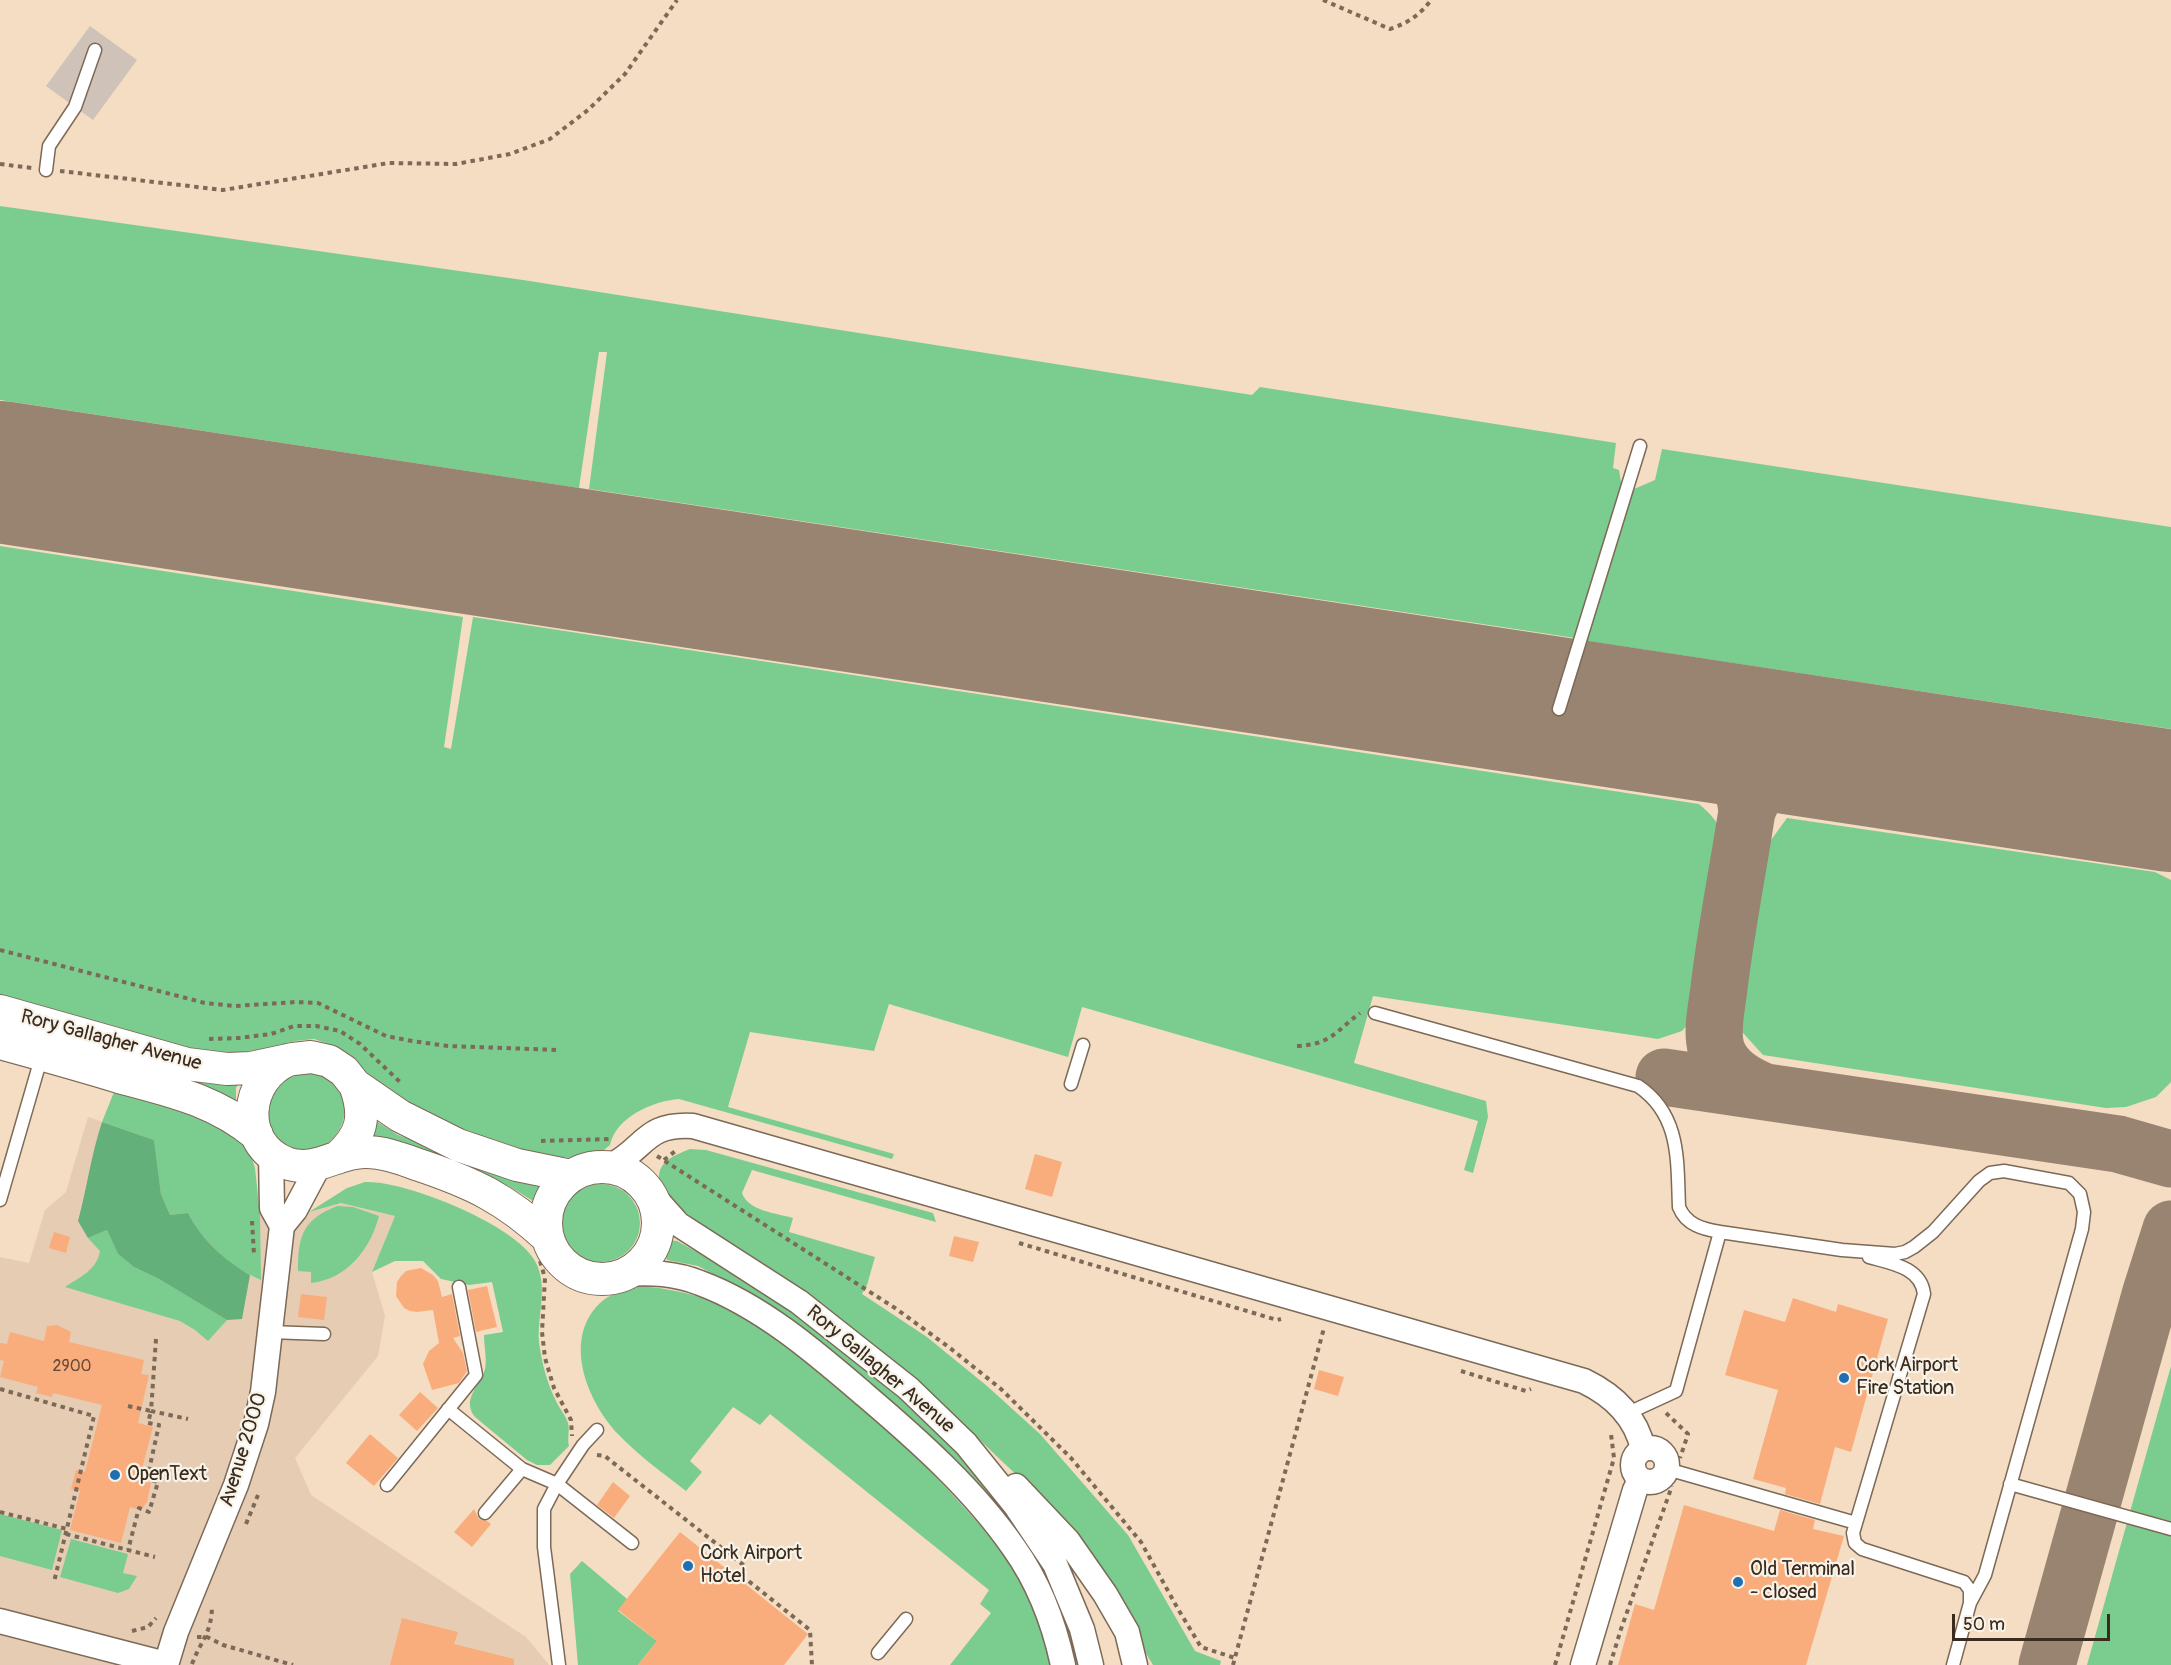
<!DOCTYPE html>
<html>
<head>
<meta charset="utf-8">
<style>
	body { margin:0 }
	#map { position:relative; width:2171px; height:1665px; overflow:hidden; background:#f4ddc2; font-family:Pangolin,sans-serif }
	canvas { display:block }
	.scale { position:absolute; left:1952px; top:1614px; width:158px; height:27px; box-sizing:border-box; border:3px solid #3b2a1e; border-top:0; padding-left:8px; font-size:18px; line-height:21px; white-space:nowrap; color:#3b2a1e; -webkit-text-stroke:4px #f7f3e8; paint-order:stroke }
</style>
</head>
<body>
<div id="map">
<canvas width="2171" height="1665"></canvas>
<div class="scale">50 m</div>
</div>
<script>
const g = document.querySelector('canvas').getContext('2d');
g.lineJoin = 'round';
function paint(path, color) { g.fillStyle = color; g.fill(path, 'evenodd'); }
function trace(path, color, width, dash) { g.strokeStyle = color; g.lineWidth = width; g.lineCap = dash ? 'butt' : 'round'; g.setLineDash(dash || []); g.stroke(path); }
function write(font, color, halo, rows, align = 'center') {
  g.font = font + ' Pangolin,sans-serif'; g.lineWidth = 4.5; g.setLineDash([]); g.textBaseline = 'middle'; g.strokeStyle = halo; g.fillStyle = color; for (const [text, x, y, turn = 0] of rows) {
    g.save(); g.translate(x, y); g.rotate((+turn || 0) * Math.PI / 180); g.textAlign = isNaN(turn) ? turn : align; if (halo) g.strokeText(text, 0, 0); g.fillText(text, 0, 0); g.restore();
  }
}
const built = new Path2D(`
	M88,1117l121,41 37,43 63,11 32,-9 54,13 -23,56 13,44 -7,40 -83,102 16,37 215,142 23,28h-549v-408l29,6 16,-53 21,-18z`);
const industrial = new Path2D(`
	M90,26l47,34 -44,60 -47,-34z`);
const green = new Path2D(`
	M0,206l523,74 729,115 8,-8 356,56 -3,25 6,2 3,18 -47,150 -986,-149 18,-137h-8l-20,136 -579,-88z
	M1662,449l509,78v202l-584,-88 42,-141 5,-11 21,-9z
	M0,546l463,71 -19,130 7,2 22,-132 1226,187c12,10 19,18 24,32l-28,180 -13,15 -24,8 -285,-43 -19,67 132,38 2,16 -15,56 -9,-3 14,-49 -396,-114 -14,50 -179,-53 -15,47 -124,-19 -22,75 166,47 -2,5 -213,-60c-26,2 -63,18 -69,46l-6,5 -30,8 -45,-3 -115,-43 -41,-34 -33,-30 -26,-9 -19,2 -30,8 -40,5 -57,-9 -168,-48z
	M1787,818l368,54 16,8v202l-15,15 -30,10 -20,1 -343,-53 -29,-32 29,-172z
	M0,1023l239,59 -3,6v12l-20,-9 -216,-62z
	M303,1071c7,2 16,2 22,6 45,26 5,95 -40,67 -5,-3 -10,-7 -13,-12 -4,-7 -5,-19 -6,-27l18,-27z
	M116,1087l77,23 45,29 12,13 5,16 5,47 1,65c-32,-14 -56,-36 -73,-67l-18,2 -9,-21 -7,-54 -52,-18z
	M376,1121l22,14 49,18 -3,8 -71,-24z
	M690,1149l16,1 227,63 3,9 -184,-52 -10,23c6,18 34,20 51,25l-4,14 86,25 -8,28 -5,9 65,43 60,49 53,48 88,101 67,116 26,10 -1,4h-67c-31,-51 -60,-105 -99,-152 -21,-25 -48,-47 -71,-70 -45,-43 -90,-86 -141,-122 -18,-14 -36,-28 -55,-40 -24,-17 -117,-71 -126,-95 -8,-22 11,-30 29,-37z
	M476,1163l64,20 1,6 -4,11 -4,1 -24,-15 -35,-14z
	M365,1182c40,-2 151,43 170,79 14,25 2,54 4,81 3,22 8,41 18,61 3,6 9,13 11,20 2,7 -1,16 1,23l-19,19h-13l-10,-5 -52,-43c-14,-18 5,-31 10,-48 2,-10 -1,-23 -1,-34l19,-3 -11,-50 -23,3 -28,-6 -18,-18h-28l-23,11 23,-56 -54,-13 -32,9 38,-24z
	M562 1223a39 39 0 1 1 78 0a39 39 0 1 1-78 0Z
	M337,1206l16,1 26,9c-9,34 -32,63 -68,67v-11l-13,-1c0,-36 5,-51 39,-65z
	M107,1230l11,24 16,13 25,12 68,41 -19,21 -13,-11 -15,-9 -115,-34c15,-10 32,-17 35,-36l-12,-13z
	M668,1240l9,1 64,35 124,88 104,99 80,102 33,100h-9l-9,-38 -17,-48 -32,-48 -279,-245 -38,-20 -31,-6 -3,-7z
	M635,1285c23,3 45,5 67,13 59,22 108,64 154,105 37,32 72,64 105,101 16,18 34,36 47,56 20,32 33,68 43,105h-101l41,-52 -11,-9 9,-14 -219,-176 -10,11 -27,-18 -43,54 12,11 -16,19c-23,-18 -47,-35 -67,-56 -31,-32 -57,-94 -20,-131 10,-10 24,-14 36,-19z
	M2171,1366v299h-84z
	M0,1514l62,16 -10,40 -52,-14z
	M71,1539l57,15 -5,19 14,3 -8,13 -11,4 -58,-16z
	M582,1561l45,38 -9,12 39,30 -19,24h-60l-8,-91z`);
const forest = new Path2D(`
	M102,1122l52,18 7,54 9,21 18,-2c15,28 35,46 62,62l-8,44 -15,1 -68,-41 -25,-12 -16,-13 -11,-24 -19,8 -10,-17c9,-33 13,-66 24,-99z`);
const taxiway = new Path2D(`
	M1678,727c48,19 62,32 69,84 -9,59 -21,118 -28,177 -2,19 -8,41 -3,60 6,23 29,36 49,44
	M1747,811c17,-43 39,-54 84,-61
	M1664,1077l454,67 53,15
	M2047,1665l104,-373 20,-63`);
const runway = new Path2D(`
	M0,472l2171,329`);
const building = new Path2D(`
	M1035,1154l27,8 -10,35 -27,-8z
	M54,1232l16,5 -4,16 -17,-5z
	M954,1236l25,6 -6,20 -24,-6z
	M421,1268l12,7 5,6 4,16 10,-3 8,42 -7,2 10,15 4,18 -8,12 -27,7 -9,-26 6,-13 10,-8 -6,-33 -16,2 -7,-1 -6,-3 -8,-12 1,-14 4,-6 5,-5z
	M487,1286l10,41 -21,5 -8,-42z
	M301,1294l26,3 -3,23 -26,-3z
	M1793,1298l43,14 2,-8 50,15 -37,133 -16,-5 -15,57 -35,-10 1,-6 -33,-9 25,-89 -53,-15 19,-65 41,12z
	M57,1325l14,7 -2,10 75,18 -3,14 8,1 -11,48 15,4 -14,53 12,3 -4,19 -6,8 -11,-3 -9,36 -51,-13 10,-39 -9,-2 5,-19 9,2 17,-67 -49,-12 -1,4 -16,-4 2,-6 -38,-10 4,-16 -4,-1v-17l7,1 3,-12 34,9 3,-15z
	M1319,1370l25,7 -6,19 -24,-7z
	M420,1392l18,16 -21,23 -18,-16z
	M370,1434l28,24 -24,28 -28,-23z
	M613,1482l17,14 -16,22 -17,-13z
	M1684,1505l90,26 6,-21 35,10 -2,9 31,7 -38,129h-188l17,-61 19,6z
	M474,1509l5,10 8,2 4,3 -19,23 -18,-15z
	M680,1532l128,102 -24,31h-146l19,-24 -39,-31z
	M402,1618l56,14 -4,12 60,15v6h-124z`);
const path = new Path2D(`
	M1323,0l67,29c18,-6 30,-14 41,-29
	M0,164l32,4
	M60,171l163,19 166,-27 67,1 54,-10 40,-15 38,-29 37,-36 52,-74
	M0,950l205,53 30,3 61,-4 22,1 68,33 26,5 36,5 111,4
	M209,1039l30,-1 32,-4 23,-8h22l24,5 20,13 40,38
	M1297,1046c34,-2 37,-13 63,-33
	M541,1141l70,-2
	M657,1156l238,152 55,40 51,41 70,69 70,84 37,67 23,38 34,11
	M664,1160l14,-11
	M252,1221l2,34
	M1019,1243l258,77 4,-1
	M540,1261l5,17 -3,54 3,26 9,30 17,32 1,16
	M156,1339l-5,72 37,8
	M1461,1371l65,20 5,-2
	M0,1389l94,27 -40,166
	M128,1406l23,5 -3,12 11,2 -12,54 11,3 -9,30 -10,-4 -11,42
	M1666,1413l22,21 -8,24
	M597,1455l8,1 6,5 135,106 -5,8 69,55 2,35
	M0,1512l67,17
	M246,1524l12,-29
	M66,1534l89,23
	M132,1631l16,-4 8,-9
	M197,1637h10l16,8 70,20
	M192,1664c9,-24 20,-31 20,-59
	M1233,1665l91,-337
	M1555,1665l59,-207 -3,-24
	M1610,1665l11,-36 51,-143`);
const service = new Path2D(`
	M46,170l3,-24 26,-39 20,-57
	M1559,709l81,-263
	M1375,1013l263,73c43,29 39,75 41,121 7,18 24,22 41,25
	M1071,1084l12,-39
	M0,1200l42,-145
	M1869,1257c21,6 52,10 55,37l-71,239 2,10 7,6 102,33 6,8v13
	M270,1332l54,2
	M448,1409l74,60 -37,44
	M1626,1414l50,-23 44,-159 122,18 53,4 10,-2 9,-5 19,-15 46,-51 11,-8 14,-2 65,12 11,11 4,18 -2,17 -97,346 -15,28 -17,62
	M522,1469l35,15 75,59
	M1667,1469l189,54
	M2010,1484l161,45
	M387,1485l89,-110 -17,-88
	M878,1653l28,-34
	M559,1665l-15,-118v-38l13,-25 26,-39 14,-15`);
const minor = new Path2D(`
	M271,1153l1,55 10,18
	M609,1167c37,-18 34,-44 84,-41l891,255c29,14 52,36 59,68
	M645,1187l33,37 121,78 109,86 58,56 50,62 39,58 27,65 9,36
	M282,1226l13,-16 24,-45
	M624,1274c27,-2 51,-1 76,9 62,23 116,70 165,112 54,46 109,95 149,153 25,35 40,75 49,117
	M1633 1465a17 17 0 1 1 34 0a17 17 0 1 1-34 0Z
	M1016,1486l52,55 37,53 22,38 8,33
	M0,1621l166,43
	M166,1665l10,-33 60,-147 20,-61 7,-32 19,-166
	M1583,1665l52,-175 5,-10`);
const tertiary = new Path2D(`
	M0,1011l187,53 40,5 24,-1 42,-9 18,-2 18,4 15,10 11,14 45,31 58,29 59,20 54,11
	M0,1043c40,11 80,22 119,34 52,14 96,23 138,58
	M288,1060c-44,19 -50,84 -2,103 31,11 51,-12 80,-11 18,0 36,7 53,13 54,18 87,34 129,73
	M337,1158c25,-22 30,-41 18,-73
	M546 1223a56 56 0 1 1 112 0a56 56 0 1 1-112 0Z`);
const markers = [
	[1844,1378,6,"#1f6fb2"],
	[115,1475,6,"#1f6fb2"],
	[688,1566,6,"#1f6fb2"],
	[1738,1582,6,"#1f6fb2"]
];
const numberNames = [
	["2900",72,1367]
];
const streetNames = [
	["Rory Gallagher Avenue",111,1041,15],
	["Rory Gallagher Avenue",880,1370,40],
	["Avenue 2000",244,1450,-73]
];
const poiNames = [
	["Cork Airport",1856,1366],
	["Fire Station",1856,1389],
	["OpenText",127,1475],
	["Cork Airport",700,1554],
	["Hotel",700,1577],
	["Old Terminal",1750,1570],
	["- closed",1750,1593]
];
paint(built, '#e5ccb3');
paint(industrial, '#cec2b9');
paint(green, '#7acd8f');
paint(forest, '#63b07a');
trace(taxiway, '#988470', 57);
trace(runway, '#988470', 142);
paint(building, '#f9ad7c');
trace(service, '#7c6957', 15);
trace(minor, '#7c6957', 27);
trace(tertiary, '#7c6957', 34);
trace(path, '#7c6957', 4, [4.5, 4.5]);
trace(service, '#fff', 12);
trace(minor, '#fff', 24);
trace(tertiary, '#fff', 32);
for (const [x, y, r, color] of markers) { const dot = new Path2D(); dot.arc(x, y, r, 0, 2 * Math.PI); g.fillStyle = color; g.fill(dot); trace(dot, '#f7f3e8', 2); }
write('16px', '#6a4b36', null, numberNames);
write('20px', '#3b2a1e', '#f7f3e8', streetNames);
write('20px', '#3b2a1e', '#f7f3e8', poiNames, 'left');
</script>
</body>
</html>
